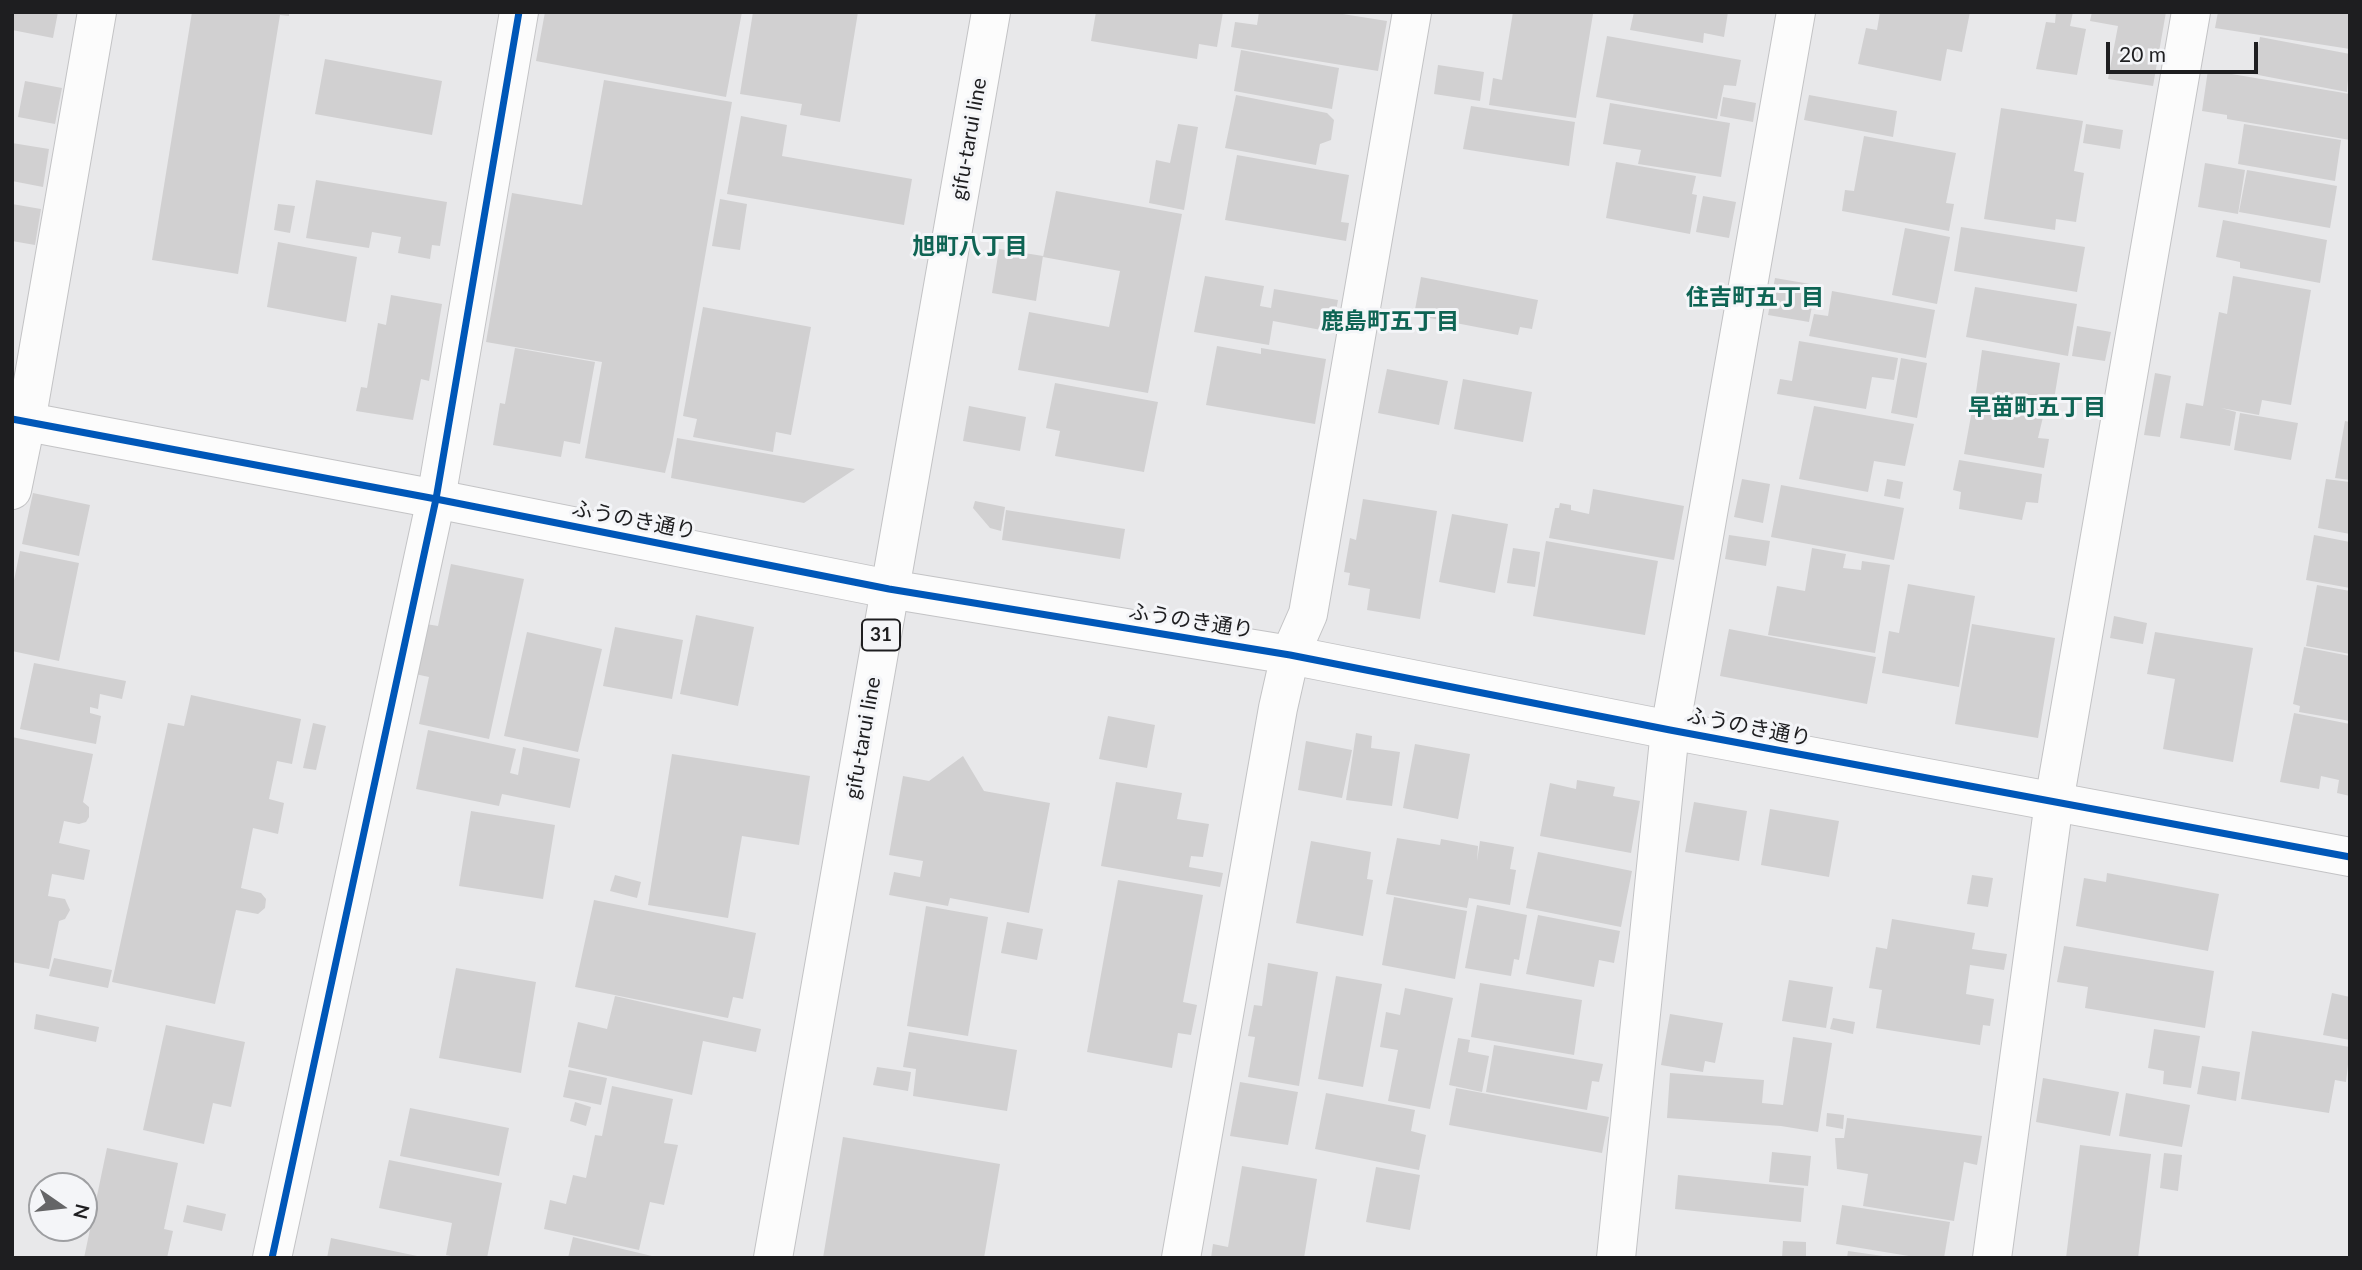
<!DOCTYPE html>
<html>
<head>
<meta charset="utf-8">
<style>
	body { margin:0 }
	#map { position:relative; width:2362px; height:1270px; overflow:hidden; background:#e8e8ea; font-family:Lato,sans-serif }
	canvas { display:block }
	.frame { position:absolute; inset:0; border:14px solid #1e1e20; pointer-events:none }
	.north { position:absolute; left:28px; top:1172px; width:70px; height:70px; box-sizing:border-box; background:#f4f5f8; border:2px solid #9e9fa2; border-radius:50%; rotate:104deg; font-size:19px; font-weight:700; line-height:28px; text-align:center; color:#1e1e20 }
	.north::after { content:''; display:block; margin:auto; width:24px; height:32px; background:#656567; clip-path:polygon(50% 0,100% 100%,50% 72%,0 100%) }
	.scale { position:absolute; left:2106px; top:42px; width:152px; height:32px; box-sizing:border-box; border:4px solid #1e1e20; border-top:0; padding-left:9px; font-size:21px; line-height:24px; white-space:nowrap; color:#1e1e20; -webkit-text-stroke:5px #f4f5f8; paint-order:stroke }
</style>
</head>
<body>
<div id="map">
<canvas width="2362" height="1270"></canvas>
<div class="frame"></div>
<div class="north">N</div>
<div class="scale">20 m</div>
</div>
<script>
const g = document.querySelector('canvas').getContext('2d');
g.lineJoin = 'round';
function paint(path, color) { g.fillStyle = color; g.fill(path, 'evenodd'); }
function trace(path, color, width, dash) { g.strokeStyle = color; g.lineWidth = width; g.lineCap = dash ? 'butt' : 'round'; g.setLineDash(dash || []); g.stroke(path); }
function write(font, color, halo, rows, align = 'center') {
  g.font = font + ' Lato,"Noto Sans JP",sans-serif'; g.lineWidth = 6; g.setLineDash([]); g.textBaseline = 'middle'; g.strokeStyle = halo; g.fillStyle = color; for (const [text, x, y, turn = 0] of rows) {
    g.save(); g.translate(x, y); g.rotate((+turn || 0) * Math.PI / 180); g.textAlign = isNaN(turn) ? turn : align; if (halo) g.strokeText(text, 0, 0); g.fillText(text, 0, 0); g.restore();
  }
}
const building = new Path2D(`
	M12,12h46l-5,26 -41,-8z
	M192,12h97v4l-9,-1 -42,259 -86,-14z
	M545,12h197l-16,85 -190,-36z
	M753,12h105l-18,110 -40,-7 2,-11 -62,-10z
	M1096,12h127l-6,35 -18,-3 -2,15 -106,-18z
	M1259,12h71l57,9 -9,50 -147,-24 4,-25 22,3z
	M1513,12h68l12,2 -17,104 -87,-13 4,-27 9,2z
	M1634,12h94l-4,25 -20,-4 -1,10 -73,-13z
	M1880,12h90l-8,40 -15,-3 -6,32 -83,-17 8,-36 11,2z
	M2056,12h17l-3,14 16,3 -9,46 -41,-6 10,-47 9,1z
	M2092,12h74l-13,74 -45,-7 10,-53 -28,-5z
	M2218,12h132v37l-135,-21z
	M1607,36l134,24 -5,26 -12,-1 -7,34 -121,-22z
	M2260,37l90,17 -3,38 -94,-18z
	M1241,50l98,18 -7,41 -98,-18z
	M325,59l117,22 -10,54 -117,-21z
	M1438,65l46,7 -4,29 -46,-7z
	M2208,70l142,24v46l-123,-21v-4l-25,-4z
	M604,80l128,22 -60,343 -7,28 -80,-15 17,-96 -116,-20 26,-149 70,12z
	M25,81l37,7 -7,36 -37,-7z
	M1236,95l91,18 7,7 -3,20 -11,4 -4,21 -91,-17z
	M1809,95l88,16 -4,26 -89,-17z
	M1723,97l33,6 -3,19 -33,-6z
	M1610,103l120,20 -9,54 -83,-13 3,-14 -38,-6z
	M1471,106l104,16 -6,44 -106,-17z
	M2001,108l82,13 -9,50 10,2 -8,49 -20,-3 -1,11 -71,-11z
	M741,116l46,9 -5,31 130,23 -8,46 -177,-31z
	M1178,124l20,3 -14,83 -35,-7 7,-43 14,3z
	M2086,124l37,6 -3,19 -37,-6z
	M2244,124l97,16 -6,41 -97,-17z
	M1864,136l92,17 -10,50 8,1 -5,27 -107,-20 3,-21 9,1z
	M12,143l37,6 -6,38 -31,-6z
	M1237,155l112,20 -8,47 8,1 -3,18 -121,-21z
	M1616,162l80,14 -4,18 5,1 -7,39 -84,-16z
	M2205,163l40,7 -7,44 -40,-7z
	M2247,170l90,16 -7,42 -91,-16z
	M316,180l131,22 -7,44 -8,-1 -2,14 -32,-6 3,-16 -29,-5 -3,16 -63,-10z
	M1056,191l126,23 -34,179 -130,-23 11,-58 80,15 11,-56 -77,-14z
	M1703,196l33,6 -7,36 -33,-6z
	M720,199l27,5 -7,46 -28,-4z
	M12,204l29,5 -6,36 -23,-4z
	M278,204l17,2 -5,27 -16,-3z
	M2223,220l104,20 -7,43 -80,-15v-6l-24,-5z
	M1961,227l124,20 -8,45 -123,-21z
	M1905,228l45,9 -13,67 -45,-9z
	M278,242l79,15 -11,65 -79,-15z
	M999,249l44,7 -7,45 -44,-8z
	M1205,276l59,10 -4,20 11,2 3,-19 64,11 -6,32 -59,-11 -4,24 -75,-13z
	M2233,276l78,14 -20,115 -29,-5 -3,15 -38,-7 15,4 -6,34 -50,-8 6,-35 17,3 16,-94 8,2z
	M1421,277l117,23 -6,29 -12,-2 -2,8 -104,-20z
	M1775,278l41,7 -7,37 -41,-7z
	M1975,287l102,17 -9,52 -102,-19z
	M1832,291l103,19 -9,48 -117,-22 5,-22 14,2z
	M391,295l51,9 -13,77 -8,-2 -8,41 -57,-9 5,-24 6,1 11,-65 8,2z
	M703,307l108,20 -20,108 -15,-3 -3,20 -80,-15 4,-18 -14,-3z
	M2077,326l34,6 -6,29 -33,-5z
	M1799,341l99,17 -4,22 -22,-3 -6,32 -89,-15 3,-15 12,2z
	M1217,346l44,8v-6l65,11 -11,65 -109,-19z
	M515,348l80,14 -15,82 -16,-3 -3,16 -68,-12 7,-42 5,1z
	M1982,350l78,13 -8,49 -77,-13z
	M1901,358l26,5 -10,55 -26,-5z
	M1387,369l61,12 -9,44 -61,-12z
	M2155,373l16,3 -11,61 -16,-2z
	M1463,379l69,13 -9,50 -69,-13z
	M1055,383l103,19 -14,70 -89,-16 5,-25 -14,-3z
	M1973,405l70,12 -5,21 11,1 -5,29 -80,-14z
	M969,406l57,11 -6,34 -57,-10z
	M1814,406l100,18 -9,42 -31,-5 -6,31 -69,-13z
	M2240,413l58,10 -7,37 -57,-10z
	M2345,421l5,1v58l-15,-2z
	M677,438l178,31 -51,34 -133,-25z
	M1959,460l83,14 -4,29 -12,-1 -4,18 -63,-11 2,-17 -8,-2z
	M1742,479l28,5 -7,39 -29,-6z
	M1887,479l16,3 -3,17 -16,-3z
	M2326,479l24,3v52l-32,-6z
	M1781,485l123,23 -10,52 -123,-23z
	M1593,489l91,17 -10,54 -125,-22 6,-30h4l1,-5 11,2v5l18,4z
	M33,493l57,12 -11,51 -57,-12z
	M1363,499l74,12 -17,108 -53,-9 3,-21 -22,-4 2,-12 -6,-1 6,-34 6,2z
	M975,501l30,6 -4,24 -11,-3 -17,-20z
	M1006,510l119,19 -5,30 -118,-19z
	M1452,514l56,10 -13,69 -56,-11z
	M1729,535l41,6 -4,25 -41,-7z
	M2314,535l36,7v46l-44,-8z
	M1546,541l112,20 -13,74 -112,-19z
	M1513,548l27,4 -5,35 -28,-4z
	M1812,548l34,6 -3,14 18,2 1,-9 28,4 -15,88 -107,-18 9,-49 28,5z
	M20,551l59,12 -20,98 -47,-10v-61z
	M451,564l73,15 -35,160 -70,-15 10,-47 -14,-3 11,-50 12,2z
	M1908,584l67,12 -16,91 -77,-14 7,-42 10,2z
	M2317,585l33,6v63l-44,-8z
	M696,615l58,12 -16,79 -58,-12z
	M2114,616l33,7 -4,21 -33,-6z
	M1972,624l83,14 -17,100 -83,-14z
	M615,627l68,13 -11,59 -69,-13z
	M1729,629l147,28 -9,47 -147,-28z
	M527,632l75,17 -24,103 -74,-16z
	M2155,632l98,16 -20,114 -70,-13 12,-70 -28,-5z
	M2304,647l46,9v65l-51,-9 1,-6 -7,-2z
	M34,663l92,18 -4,18 -22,-5 -2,15 -8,-2v6l11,3 -5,28 -76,-15z
	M191,695l110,24 -9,45 -15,-3 -8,38 15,4 -6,31 -25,-6 -12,60 20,5 5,6 -1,9 -7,6 -22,-4 -21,94 -103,-22 56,-259 16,3z
	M2294,713l56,11v72l-13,-3 2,-13 -18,-4 -2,13 -39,-7z
	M1108,716l47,9 -8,43 -48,-9z
	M313,723l13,3 -10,44 -13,-2z
	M428,730l88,19 -6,24 8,2 5,-28 57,12 -10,49 -68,-14 -3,12 -83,-17z
	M1356,733l16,3 -1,12 29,4 -8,54 -46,-6z
	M12,737l81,17 -10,48 6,5v10l-3,5 -7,2 -15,-3 -5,22 31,7 -6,30 -32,-6 -4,22 17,3 5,11 -5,9 -6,2 -10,48 -37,-7z
	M1306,741l46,9 -10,48 -44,-8z
	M1415,744l55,10 -12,65 -55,-11z
	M672,754l138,22 -11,69 -57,-9 -14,82 -80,-13z
	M963,756l21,35 66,12 -21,110 -79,-15 -2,8 -59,-11 5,-23 26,5 3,-16 -34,-6 14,-79 26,5z
	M1577,780l38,7 -2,9 27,5 -9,52 -91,-17 10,-53 26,6z
	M1116,782l66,11 -5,26 32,5 -6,33 -12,-1 -2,11 34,6 -3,14 -119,-21z
	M1694,802l53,9 -8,50 -54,-9z
	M1770,809l69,12 -10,56 -68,-12z
	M471,811l84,14 -12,74 -84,-13z
	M1397,838l43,7 1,-6 37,7 -1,15 3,-20 34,6 -4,22 6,1 -6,35 -41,-7 -2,10 -81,-14z
	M1311,841l60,11 -4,27 6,1 -10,56 -67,-13z
	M1538,852l94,19 -11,56 -95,-19z
	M2107,873l112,21 -11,57 -132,-25 8,-48 22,4z
	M615,875l26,7 -4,16 -27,-7z
	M1972,875l21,3 -5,29 -21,-3z
	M1118,880l85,15 -20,107 14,3 -6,30 -13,-2 -6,35 -85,-16z
	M1394,897l73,14 -12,68 -73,-14z
	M594,900l162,33 -13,66 -10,-2 -5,21 -153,-31z
	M1477,905l50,10 -8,45 -5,-1 -3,17 -46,-8z
	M926,906l62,11 -20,119 -61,-10z
	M1538,915l82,16 -6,32 -15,-3 -5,27 -68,-13z
	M1892,919l83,14 -3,16 35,5 -3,16 -34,-5 -4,29 28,5 -4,27 -7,-1 -3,20 -104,-17 6,-38 -13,-2 7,-41 11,2z
	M1007,922l36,7 -6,31 -36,-7z
	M2064,946l150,25 -9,57 -120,-20 3,-21 -31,-5z
	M54,958l58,12 -4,18 -59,-12z
	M1268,963l50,9 -19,114 -51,-9 7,-40 -7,-1 6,-31 8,1z
	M456,968l80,14 -15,91 -82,-15z
	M1336,976l46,8 -19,103 -45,-8z
	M1789,980l44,7 -7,41 -44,-7z
	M1480,983l102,17 -8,55 -103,-18z
	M1405,988l48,10 -23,111 -42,-8 10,-51 -18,-3 6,-35 14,3z
	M2332,993l18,4v43l-27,-5z
	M615,996l146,33 -5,23 -53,-11 -11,54 -124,-28 10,-45 29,7z
	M36,1014l63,13 -3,15 -62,-13z
	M1670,1014l53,9 -8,40 -10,-2 -2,11 -42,-7z
	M1833,1018l22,4 -2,12 -23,-5z
	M166,1025l79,17 -14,65 -18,-4 -9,41 -61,-14z
	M2154,1029l46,7 -9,52 -28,-4 1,-13 -16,-3z
	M2252,1031l98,16 -4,35 -11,-2 -6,33 -88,-14z
	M909,1032l108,18 -10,61 -94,-15 3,-27 -13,-2z
	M1793,1037l39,6 -14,89 -37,-6 -114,-8 3,-45 94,7 -2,23 21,2z
	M1458,1038l12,2 -2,12 21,4 -7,36 -33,-7z
	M1494,1045l109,19 -4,18 -7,-1 -5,29 -101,-18z
	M2202,1066l38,6 -4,29 -39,-7z
	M877,1067l34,5 -3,19 -35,-6z
	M569,1070l38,8 -6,27 -38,-8z
	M2043,1078l76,14 -9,44 -74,-14z
	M1240,1082l58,10 -10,53 -58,-9z
	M612,1086l61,13 -9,44 14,2 -14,60 -14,-3 -11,48 -95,-21 6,-29 16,4 7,-29 13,3 9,-43 7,1z
	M1456,1088l153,29 -7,36 -153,-28z
	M1326,1093l89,17 -4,21 15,4 -7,35 -104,-21z
	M2126,1093l64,12 -8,42 -63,-11z
	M575,1102l16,5 -5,19 -16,-5z
	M410,1108l99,20 -10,48 -99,-20z
	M1827,1113l17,2 -1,14 -17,-3z
	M1847,1118l135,18 -5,29 -13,-3 -10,59 -91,-15 5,-32 -31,-5 -2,-31h9z
	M843,1137l157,27 -16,94h-161z
	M2080,1145l71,9 -13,104h-72z
	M107,1148l71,15 -14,66 9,2 -6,27h-83z
	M1772,1152l39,4 -3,30 -39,-4z
	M2164,1153l18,2 -4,36 -18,-3z
	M389,1160l113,23 -15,75h-26l-15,-3 6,-32 -73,-15z
	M1242,1166l75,13 -13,79h-93l2,-14 15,3z
	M1376,1167l44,8 -10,55 -44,-8z
	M1678,1175l126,13 -3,34 -126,-13z
	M187,1205l39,9 -4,17 -39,-9z
	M1842,1205l108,17 -6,36h-23l-85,-14z
	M573,1237l83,20v1h-88z
	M331,1238l91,19v1h-95z
	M1783,1241l23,1v16h-24z
	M1848,1251l35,5v2h-36z`);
const street = new Path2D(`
	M12,490l14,-68 71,-410
	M272,1258l164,-759 83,-487
	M1181,1258l97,-550 12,-53 18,-41 104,-602
	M1616,1258l54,-528 126,-718
	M1992,1258l62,-456 137,-790`);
const secondary = new Path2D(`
	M12,419l424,80 453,90 401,66 380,75 680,127`);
const primary = new Path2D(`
	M773,1258l218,-1246`);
const cycleway = new Path2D(`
	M12,419l424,80 453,90 401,66 380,75 680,127
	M272,1258l164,-759 83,-487`);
const shields = [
	[881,635,38]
];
const shieldNames = [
	["31",881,635]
];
const streetNames = [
	["gifu-tarui line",969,139,-80],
	["ふうのき通り",634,520,11],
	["ふうのき通り",1191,621,9],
	["ふうのき通り",1749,727,11],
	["gifu-tarui line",863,738,-80]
];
const neighbourhoodNames = [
	["旭町八丁目",970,247],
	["住吉町五丁目",1755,298],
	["鹿島町五丁目",1390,322],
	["早苗町五丁目",2037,408]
];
paint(building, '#d1d0d1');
trace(street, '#c3c3c5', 40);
trace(secondary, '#c3c3c5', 40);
trace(primary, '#c3c3c5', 40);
trace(street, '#fcfcfc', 38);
trace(secondary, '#fcfcfc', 38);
trace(primary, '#fcfcfc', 38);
trace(cycleway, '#0057b8', 7);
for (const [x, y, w] of shields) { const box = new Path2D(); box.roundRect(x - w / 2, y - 15.5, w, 31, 5); g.fillStyle = '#f4f5f8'; g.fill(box); trace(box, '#1e1e20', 2); }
write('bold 19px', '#1e1e20', null, shieldNames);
write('21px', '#1e1e20', '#f4f5f8', streetNames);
write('bold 23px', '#0e6454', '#f4f5f8', neighbourhoodNames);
</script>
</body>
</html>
